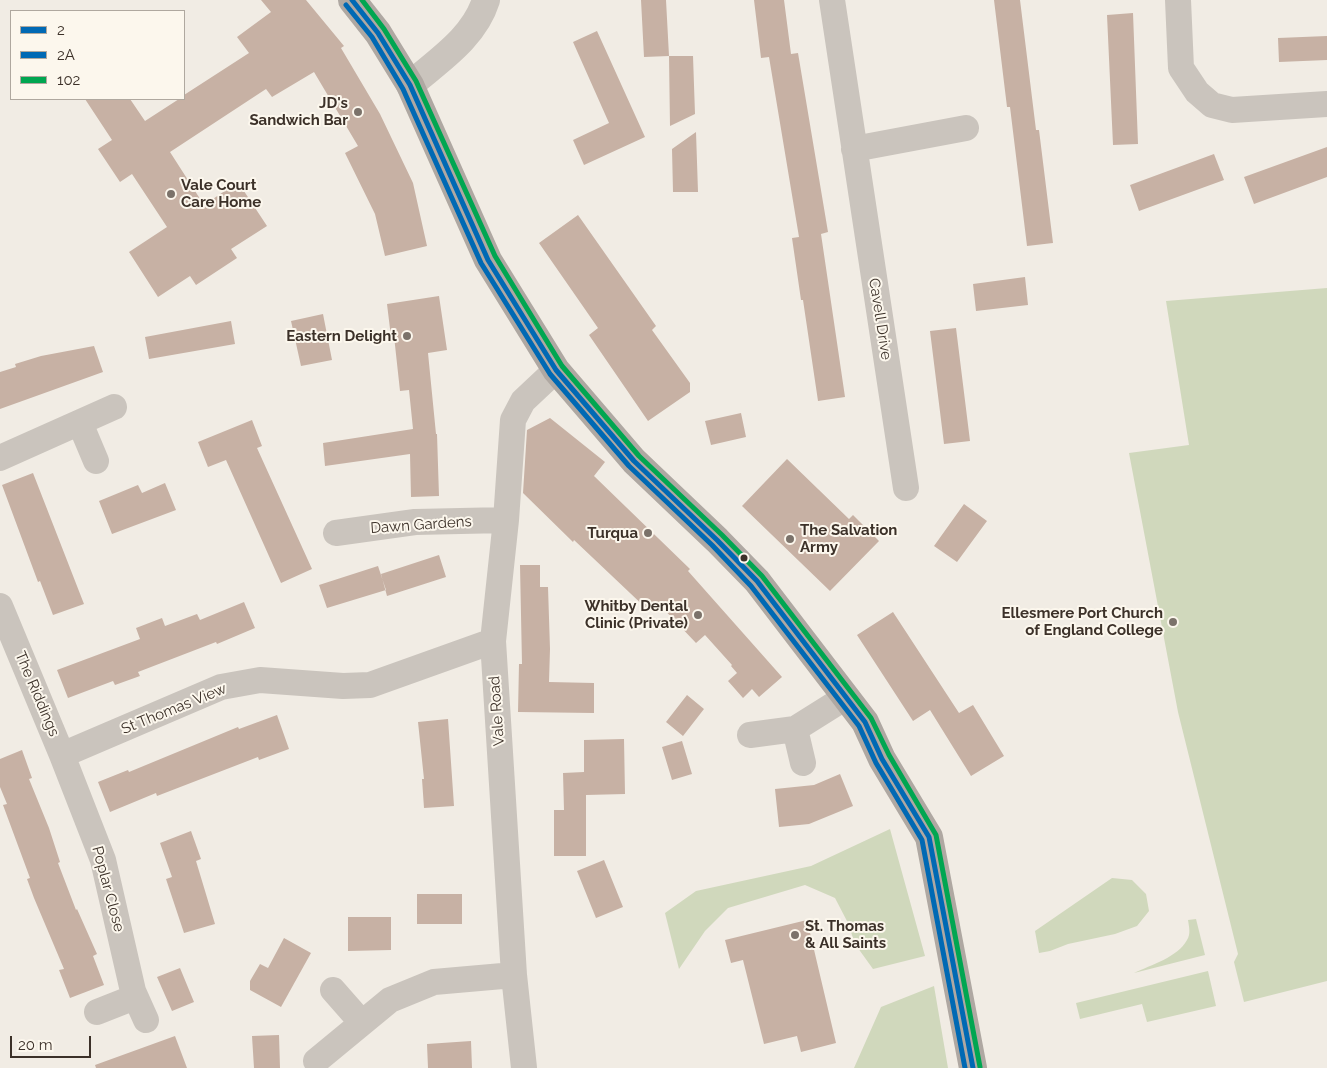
<!DOCTYPE html>
<html>
<head>
<meta charset="utf-8">
<style>
	body { margin:0 }
	#map { position:relative; width:1327px; height:1068px; overflow:hidden; background:#f1ece4; font-family:Raleway,sans-serif }
	canvas { display:block }
	.legend { position:absolute; left:10px; top:10px; width:175px; height:90px; box-sizing:border-box; background:#fcf7ed; border:1px solid #afa89f; margin:0; padding:6px 9px; list-style:none; font-size:15px; color:#3c3129 }
	.legend li { display:flex; align-items:center; gap:10px; height:25px }
	.legend b { width:25px; border:1px solid #afa89f }
	.scale { position:absolute; left:10px; top:1036px; width:81px; height:22px; box-sizing:border-box; border:2px solid #3c3129; border-top:0; padding-left:6px; font-size:15px; line-height:18px; white-space:nowrap; color:#3c3129; -webkit-text-stroke:4px #fcf7ed; paint-order:stroke }
</style>
</head>
<body>
<div id="map">
<canvas width="1327" height="1068"></canvas>
<ul class="legend">
<li><b style="height:6px;background:#0069b4"></b>2</li>
<li><b style="height:6px;background:#0069b4"></b>2A</li>
<li><b style="height:6px;background:#00a651"></b>102</li>
</ul>
<div class="scale">20 m</div>
</div>
<script>
const g = document.querySelector('canvas').getContext('2d');
g.lineJoin = 'round';
function paint(path, color) { g.fillStyle = color; g.fill(path, 'evenodd'); }
function trace(path, color, width, dash) { g.strokeStyle = color; g.lineWidth = width; g.lineCap = dash ? 'butt' : 'round'; g.setLineDash(dash || []); g.stroke(path); }
function write(font, color, halo, rows, align = 'center') {
  g.font = font + ' Raleway,sans-serif'; g.lineWidth = 4; g.setLineDash([]); g.textBaseline = 'middle'; g.strokeStyle = halo; g.fillStyle = color; for (const [text, x, y, turn = 0] of rows) {
    g.save(); g.translate(x, y); g.rotate((+turn || 0) * Math.PI / 180); g.textAlign = isNaN(turn) ? turn : align; if (halo) g.strokeText(text, 0, 0); g.fillText(text, 0, 0); g.restore();
  }
}
const green = new Path2D(`
	M1327,288v693l-83,21 -10,-40 4,-8 -60,-242 -49,-259 60,-8 -23,-144z
	M890,829l35,127 -52,13 -18,-25 -7,-21 -13,-25 -30,-13 -77,23 -23,23 -26,38 -14,-56 31,-22 115,-25z
	M1112,878l20,2 14,14 3,17 -12,15 -22,8 -47,10 -18,7 -11,2 -4,-22z
	M1196,919l9,36 -71,18c17,-8 44,-16 53,-33 4,-6 2,-13 1,-20z
	M1208,971l8,35 -69,16 -5,-18 -62,15 -4,-16z
	M934,986l14,82h-94l27,-61z`);
const building = new Path2D(`
	M261,0h45l38,46 -3,2 39,66 33,69 14,63 -42,10 -10,-42 -30,-61 13,-7 -44,-74 -42,25 -6,-8 -96,63 34,53 34,-23 29,44 -36,23 6,9 -41,27 -6,-9 -32,21 -29,-45 38,-25 -35,-53 -12,8 -22,-33 14,-9 -27,-41h45l15,22 34,-22h5v-4l65,-42 -12,-16 34,-25z
	M641,0h25l3,56h24l2,58 -25,12 -1,-70 -25,1z
	M754,0h30l7,54 7,-1 30,179 -7,2 24,163 -27,4 -15,-101h-2l-9,-62 7,-1 -30,-180 -8,1z
	M994,0h26l16,130h3l14,113 -26,3 -17,-139h-3z
	M1133,13l5,131 -25,1 -6,-130z
	M597,31l48,106 -61,28 -11,-25 36,-17 -36,-81z
	M1327,36v24l-48,2 -1,-24z
	M696,132l2,60h-25l-1,-43z
	M1327,147v30l-73,27 -10,-27z
	M1214,154l10,26 -85,31 -9,-26z
	M578,215l78,111 -4,4 38,53v9l-42,29 -59,-86 9,-7 -59,-85z
	M1025,277l3,28 -52,6 -3,-27z
	M439,296l8,54 -19,3 8,81h1l2,62 -28,1 -1,-43 -85,12 -2,-23 90,-14 -4,-39 -9,1 -6,-55 -3,1 -4,-33z
	M323,314l9,46 -31,6 -10,-45z
	M231,321l4,23 -86,15 -4,-22z
	M956,328l14,113 -26,3 -14,-113z
	M94,346l9,26 -103,37v-37l16,-5 -1,-3 26,-8z
	M741,413l5,24 -35,8 -6,-24z
	M550,418l55,44 -11,14 96,93 -2,2 94,106 -23,20 -7,-8 -9,9 -15,-17 9,-8 -6,-7 1,-1 -27,-30 -9,8 -39,-41 -8,9 -75,-71 -1,2 -50,-49 4,-63z
	M252,420l10,26 -5,2 55,121 -31,14 -55,-123 -18,7 -10,-25z
	M787,459l62,60 4,-4 26,26 -49,50 -88,-85z
	M33,473l51,131 -31,11 -13,-34 -2,1 -36,-97z
	M165,483l11,27 -64,24 -13,-33 39,-16 4,8z
	M964,504l23,17 -30,41 -23,-16z
	M439,555l7,22 -59,19 -6,-22z
	M520,565h20v22h8l2,62 -1,33 45,1v30l-76,-1 1,-48h3z
	M378,566l8,24 -59,18 -8,-23z
	M244,602l11,26 -38,16 -1,-2 -78,30 2,4 -25,9 -2,-4 -45,17 -11,-28 83,-31 -4,-11 26,-10 3,8 32,-12 3,6z
	M893,612l66,101 14,-8 31,51 -33,20 -41,-66 -17,11 -56,-86z
	M687,695l17,14 -21,27 -17,-14z
	M277,715l12,34 -30,11 -1,-3 -101,39 -1,-3 -46,19 -12,-30 30,-12 1,2 109,-45 1,2z
	M448,719l6,87 -30,2 -2,-29h2l-6,-57z
	M624,739l1,55 -39,1v61h-32v-46h10l-1,-37 21,-1v-32z
	M682,741l10,33 -20,6 -10,-33z
	M22,750l10,28 -3,1 20,49 11,34 -2,1 18,47 1,-1 20,45 -4,2 11,29 -34,13 -11,-28 5,-1 -30,-71 -7,-19 3,-1 -27,-73 4,-1 -7,-17v-28z
	M840,774l13,32 -44,18 -30,3 -4,-38 39,-4z
	M191,831l10,28 -5,2 19,63 -31,9 -18,-54 6,-2 -12,-34z
	M604,860l19,47 -27,11 -19,-47z
	M417,894h45v30h-45z
	M348,917h43v33l-43,1z
	M807,920l29,123 -35,9 -4,-16 -33,8 -21,-84 -12,3 -6,-23z
	M284,938l27,15 -30,54 -31,-17v-9l10,-17 8,4z
	M180,968l14,34 -22,9 -15,-34z
	M279,1035l1,33h-26l-2,-32z
	M175,1036l12,32h-91l-1,-3z
	M471,1041l1,27h-44l-1,-24z`);
const minor = new Path2D(`
	M832,0l74,488
	M1178,0l3,68 16,24 15,13 20,5 95,-6
	M854,149l112,-21
	M80,423l16,38
	M0,458l114,-51
	M336,533l79,-11 91,-2
	M0,606l62,149 41,105 30,131 13,29
	M795,729l8,34
	M750,735l45,-6 51,-32
	M62,755l159,-68 39,-7 83,6 27,-1 123,-44
	M333,990l29,33
	M97,1012l38,-15
	M316,1061l74,-61 44,-18 80,-7
	M524,1068l-10,-93 -21,-334 13,-121 7,-100 10,-19 33,-31`);
const tertiary = new Path2D(`
	M410,85c29,-25 64,-47 76,-85`);
const primary = new Path2D(`
	M352,0l26,33 32,52 78,175 68,110 78,91 83,79 40,41 108,141 17,37 47,78 44,231`);
const bus1 = new Path2D(`
	M352,0l26,33 32,52 78,175 68,110 78,91 83,79 40,41 108,141 17,37 47,78 44,231`);
const bus2 = new Path2D(`
	M346,5l26,32 31,52 78,174 69,111 79,92 83,79 39,41 108,140 17,37 46,77 43,228`);
const bus3 = new Path2D(`
	M362,0l22,29 32,52 79,175 67,110 77,90 83,79 40,41 109,142 18,37 47,80 44,232`);
const markers = [
	[358,112,5,"#7b726a"],
	[171,194,5,"#7b726a"],
	[407,336,5,"#7b726a"],
	[648,533,5,"#7b726a"],
	[790,539,5,"#7b726a"],
	[744,558,4.5,"#3c3129"],
	[698,615,5,"#7b726a"],
	[1173,622,5,"#7b726a"],
	[795,935,5,"#7b726a"]
];
const poiNames = [
	["JD's",348,103],
	["Sandwich Bar",348,120],
	["Vale Court",181,185,"left"],
	["Care Home",181,202,"left"],
	["Eastern Delight",397,336],
	["The Salvation",800,530,"left"],
	["Army",800,547,"left"],
	["Turqua",638,533],
	["Whitby Dental",688,606],
	["Clinic (Private)",688,623],
	["Ellesmere Port Church",1163,613],
	["of England College",1163,630],
	["St. Thomas",805,926,"left"],
	["& All Saints",805,943,"left"]
];
const streetNames = [
	["Cavell Drive",880,319,81],
	["Dawn Gardens",421,525,-4],
	["The Riddings",37,694,67],
	["St Thomas View",174,709,-22],
	["Vale Road",497,711,-94],
	["Poplar Close",108,889,75]
];
paint(green, '#d0d8bc');
paint(building, '#c7b1a4');
trace(minor, '#cac4bd', 26);
trace(tertiary, '#cac4bd', 28);
trace(primary, '#afa8a2', 28);
trace(bus1, '#0069b4', 5);
trace(bus2, '#0069b4', 5);
trace(bus3, '#00a651', 5);
for (const [x, y, r, color] of markers) { const dot = new Path2D(); dot.arc(x, y, r, 0, 2 * Math.PI); g.fillStyle = color; g.fill(dot); trace(dot, '#fcf7ed', 2); }
write('bold 15px', '#3c3129', '#fcf7ed', poiNames, 'right');
write('15px', '#3c3129', '#fcf7ed', streetNames);
</script>
</body>
</html>
